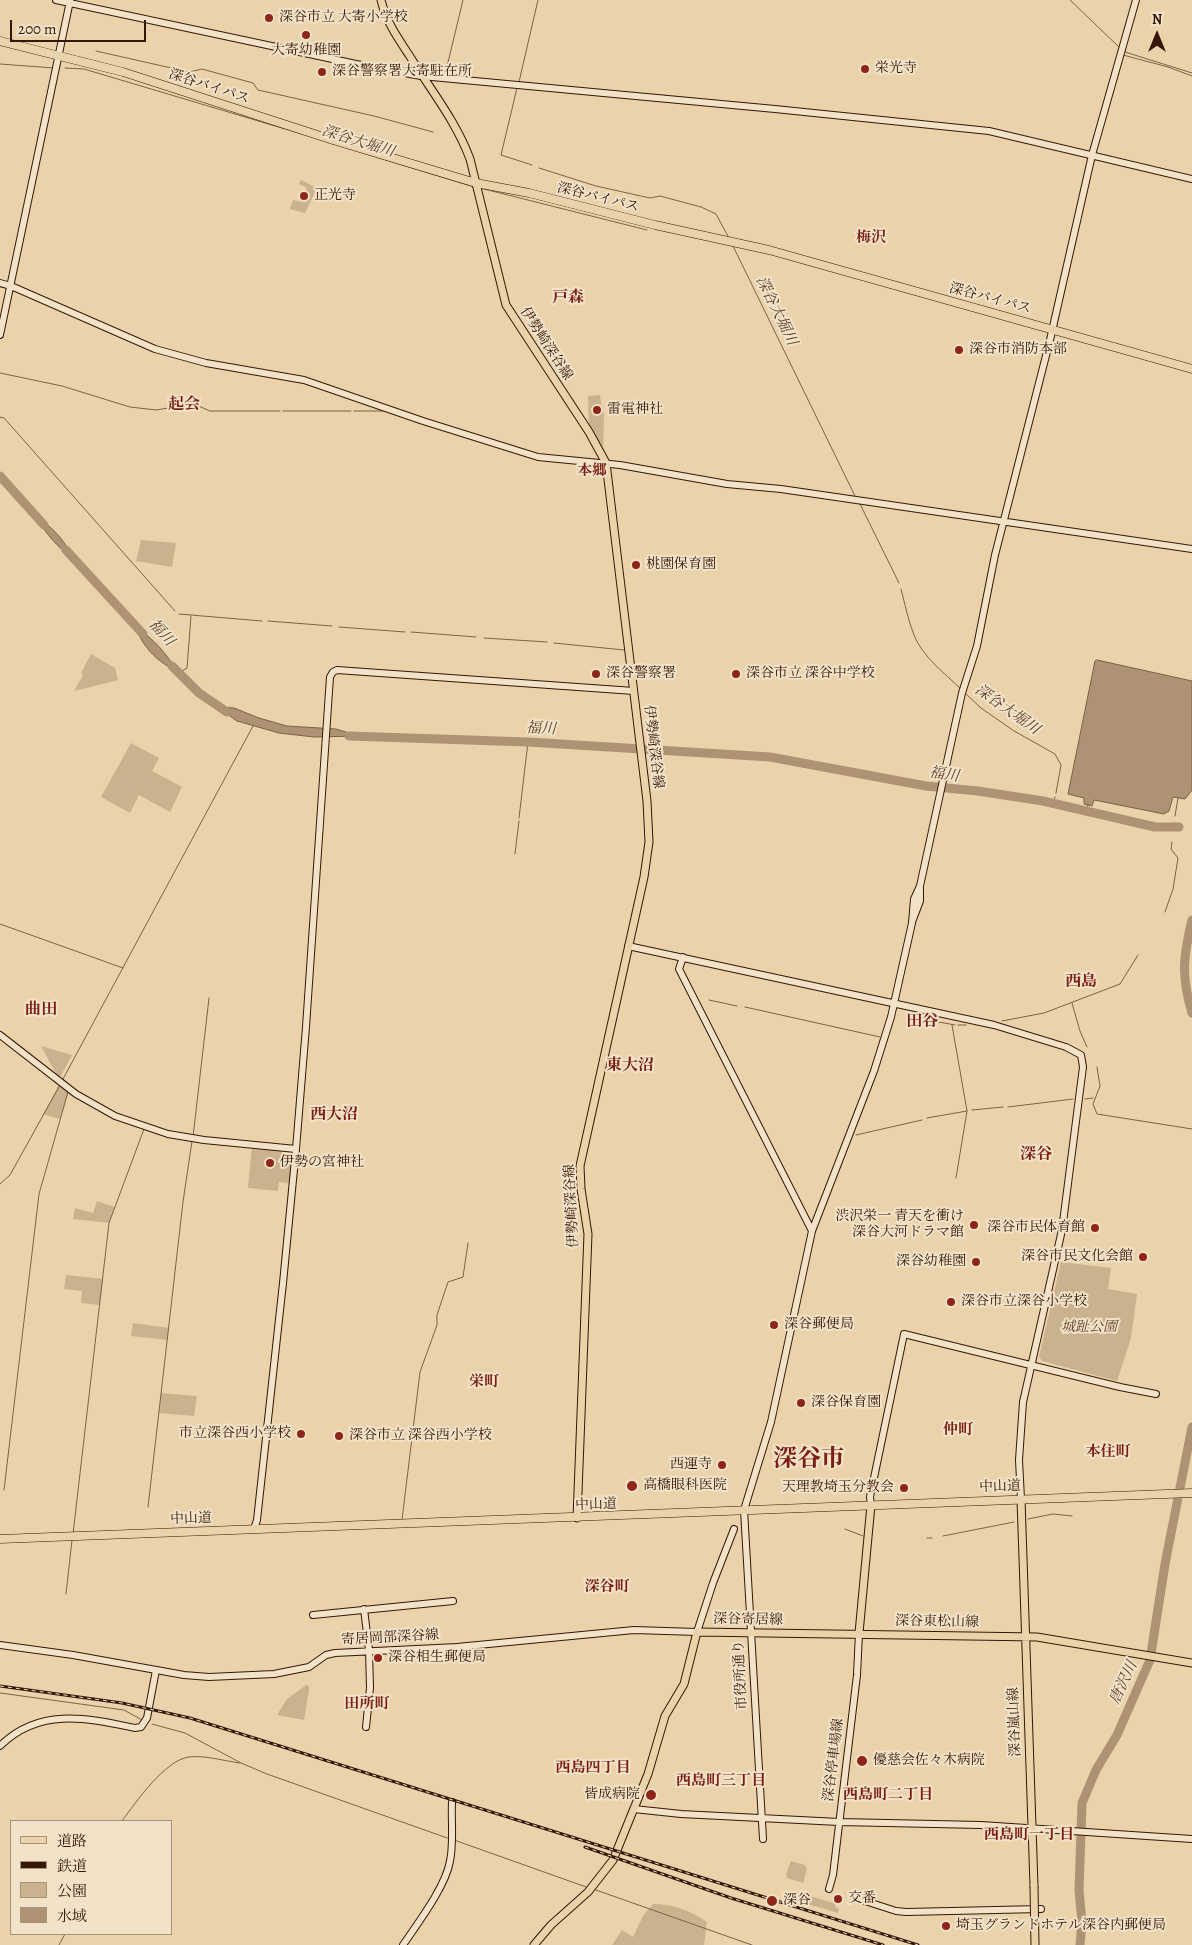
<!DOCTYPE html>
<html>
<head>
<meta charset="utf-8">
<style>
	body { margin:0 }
	#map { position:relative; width:1192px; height:1945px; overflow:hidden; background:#ead2ab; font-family:Alegreya,"Noto Serif JP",serif }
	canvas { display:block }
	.legend { position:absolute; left:10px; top:1820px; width:162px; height:115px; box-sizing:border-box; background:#f1e2c8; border:1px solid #a6917b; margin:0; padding:6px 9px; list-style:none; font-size:15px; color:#361707 }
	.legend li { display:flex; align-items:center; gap:10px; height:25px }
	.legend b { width:25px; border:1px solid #a6917b }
	.north { position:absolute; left:1132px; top:10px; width:50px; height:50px; -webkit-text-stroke:4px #f1e2c8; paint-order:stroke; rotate:0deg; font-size:14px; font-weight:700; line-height:20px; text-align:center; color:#361707 }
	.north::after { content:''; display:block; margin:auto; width:18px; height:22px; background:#361707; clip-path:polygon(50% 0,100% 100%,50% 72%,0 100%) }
	.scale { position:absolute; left:10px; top:20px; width:136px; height:22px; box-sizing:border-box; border:2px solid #361707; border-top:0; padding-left:6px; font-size:15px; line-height:18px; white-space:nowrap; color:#361707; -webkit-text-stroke:4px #f1e2c8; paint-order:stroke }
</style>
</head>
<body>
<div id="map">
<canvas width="1192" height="1945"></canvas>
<ul class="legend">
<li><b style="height:6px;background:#ead2ab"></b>道路</li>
<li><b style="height:6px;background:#361707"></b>鉄道</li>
<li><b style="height:14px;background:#cbb28f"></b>公園</li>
<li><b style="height:14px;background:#ad9273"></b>水域</li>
</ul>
<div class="north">N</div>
<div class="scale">200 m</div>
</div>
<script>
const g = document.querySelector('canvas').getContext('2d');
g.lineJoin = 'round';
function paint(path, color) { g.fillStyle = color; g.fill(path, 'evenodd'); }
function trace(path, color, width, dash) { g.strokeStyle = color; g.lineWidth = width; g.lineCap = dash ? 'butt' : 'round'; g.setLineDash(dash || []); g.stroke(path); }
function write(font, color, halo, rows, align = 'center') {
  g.font = font + ' Alegreya,"Noto Serif JP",serif'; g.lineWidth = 4; g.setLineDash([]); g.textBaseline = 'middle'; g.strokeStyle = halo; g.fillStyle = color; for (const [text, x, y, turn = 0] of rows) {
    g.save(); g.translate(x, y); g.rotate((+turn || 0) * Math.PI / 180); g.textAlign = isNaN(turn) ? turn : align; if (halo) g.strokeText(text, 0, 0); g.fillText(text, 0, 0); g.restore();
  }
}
const green = new Path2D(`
	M301,180l16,8 -12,25 -15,-4 3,-9 8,2 6,-14 -8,-4z
	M600,395l2,17 2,1 -1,43 -14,-24 -1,-36z
	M141,540l35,3 -4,24 -36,-6z
	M91,654l24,14 3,12 -44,11 9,-16 -2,-2z
	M131,743l28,15 -7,13 30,16 -12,25 -31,-17 -9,18 -29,-16z
	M41,1046l31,9 -13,24z
	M61,1081l9,7 -10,31 -17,-5z
	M252,1145l30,2v12l13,2 -2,23 -14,-2 -1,9 -30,-3z
	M97,1201l18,6 -6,16 -36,-4 2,-11 18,5z
	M1061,1262l50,6 -3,21 29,5 -6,44 -14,43 -75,-20 -3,-4z
	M66,1275l37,4 -3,26 -19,-2 1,-12 -18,-2z
	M133,1323l36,5 -2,12 -36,-4z
	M161,1393l36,3 -3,20 -35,-3z
	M306,1685l3,1v4l-5,30 -27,-5 10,-16z
	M791,1861l14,4 2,4 -4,14 -16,-5 -1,-4z
	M804,1894l32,10 -1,3 4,2 -1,4 -37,-11z
	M653,1904c20,0 38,7 54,18l-3,23h-92l10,-15 11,7 10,-21z`);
const water = new Path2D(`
	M36,516c17,12 28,23 37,42 -17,-12 -27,-24 -37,-42z
	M134,626c20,12 33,29 45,47 -23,-13 -33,-22 -45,-47z
	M1097,660l95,21v109l-7,9 -12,-2 -4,14 -5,3 -70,-14 -2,6 -8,-2v-6l-16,-4 27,-133z
	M218,707l16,1 25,10 28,8 49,3 23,7 -45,1 -35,-4 -42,-12z`);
const stream = new Path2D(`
	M1070,0l50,48
	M96,51l93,21 13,-3 51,14 5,7 116,26 59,16
	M1125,52l67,21
	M1123,55l45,12 24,9
	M0,64l54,4
	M65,68l19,1 218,65
	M445,75l18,-75
	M519,82l19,-82
	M517,88l-16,67 31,10
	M360,152l114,35
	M539,168l57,18 54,12 10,-2 41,11 15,7 13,24
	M480,188l167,42
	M733,246l122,250
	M0,373l62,13 68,21 26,3 38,-6 16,7h70
	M283,411h68
	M354,411h29
	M0,417l4,1 171,193
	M860,504l39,79
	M901,589c4,15 7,31 13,46 8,21 30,38 46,53
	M179,614l83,7
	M268,621l64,5
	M339,627l66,5
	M411,632l65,5
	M484,638l63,4
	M554,643l70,7
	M179,673l8,-5 4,-52
	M965,693l16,15 33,23 41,23 6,11 -5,28
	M1053,804l2,-7
	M1087,811l1,-7
	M1175,816l3,-18
	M519,818l9,-76
	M1174,830v-7
	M515,854l4,-33
	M1165,912l8,-23 5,-31 -7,-9 1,-7
	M0,924l123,44
	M709,1000l28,6
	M1072,1003l8,28 7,16
	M745,1007l135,30
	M922,1019l33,6
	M1002,1021l42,-8 76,-29 18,-29
	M952,1025l15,86 -11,67
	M958,1025h8
	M1097,1067l3,19 -7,18 4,10 95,15
	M63,1079l190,-353
	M1085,1099l8,-1
	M1008,1107l65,-8
	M972,1110l31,-3
	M927,1118l40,-7
	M856,1135l66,-15
	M193,1137l16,-139
	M0,1184l10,-9 50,-90
	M4,1490l35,-296 29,-102
	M148,1507l35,-305 9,-61
	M1028,1519l25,-5 19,2
	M402,1520l18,-148 17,-47v-10l11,-33 15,-5 5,-34
	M845,1529l18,7
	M73,1534l36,-311 35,-94
	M943,1536l71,-14
	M927,1538h5
	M66,1594l6,-54
	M0,1693l124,17 18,10
	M152,1724l33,9 56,30 26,11 183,65
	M122,1821c14,-19 43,-61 67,-64 16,-2 35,4 51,6
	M454,1840l135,48
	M593,1889l159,56
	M59,1945l6,-11`);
const river = new Path2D(`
	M0,476l44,49
	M66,550l77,84
	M172,666l27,27 28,19
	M349,736l179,6 242,15 156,29 52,5 65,10 112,26h24
	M1192,920c-9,38 -11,55 0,93
	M1080,1945l2,-24 -3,-30 3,-88 14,-33 21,-35 33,-75 15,-96 27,-137`);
const secondary = new Path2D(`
	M56,0l300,64 65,12 354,33 214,22 203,48
	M0,283l11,3 144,63 51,14 98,17 119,41 115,36 82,8 107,19 54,5 411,60
	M0,335l70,-334
	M912,922l8,-21v-13
	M628,946l366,79 72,22 15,8 2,12 -21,163 -39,172 -4,58 2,39
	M683,957l-4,12 133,262
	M0,1035l76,59 39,22 53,18 36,6 92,9 -13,134 -26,237 -3,9
	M296,1149l10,-122 24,-350 3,-5 4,-2 297,21
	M871,1505l-1,-8 34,-163 216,53 36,7
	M364,1609l5,41 1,38 -4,39
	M313,1615l140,-14
	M0,1645l73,10 111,20 25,2 65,-3 35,-7 17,-12 9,-2 122,-6 177,-17 63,2 16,-49 21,-54
	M0,1746c39,-39 87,-28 135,-18l6,-1 6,-9 9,-48
	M634,1809l47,5 158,8 142,3 211,14
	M763,1839l-19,-329 27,-88 41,-191 62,-160 17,-54 21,-94 2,-24 6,-13 42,-193 15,-47 18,-91 55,-215 42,-185 44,-155
	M829,1889l4,-14 24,-200 2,-42
	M862,1900l34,11 10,1 135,-3
	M403,1945c15,-22 43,-59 47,-84 4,-19 1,-40 2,-59`);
const primary = new Path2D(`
	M381,0c5,21 16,37 28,55 21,34 47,66 61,104l36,146 83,127 17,31 41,338 2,41 -5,35 -64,289 1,23 7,45 -11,284
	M1021,1499l13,387
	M859,1633l12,-128
	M534,1945l17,-20 37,-33 25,-32 35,-86 17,-58 19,-32 13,-52 340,5 155,26`);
const highway = new Path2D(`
	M0,41l123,31 210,68 143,43 53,10 126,32 114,25 423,119
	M0,1539l1192,-46`);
const rail = new Path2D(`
	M0,1686l122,17 68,15 728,227
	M585,1847l146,51 152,47`);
const primaryBridge = new Path2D(`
	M1034,1886l1,59`);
const markers = [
	[269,18,5,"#8f2418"],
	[306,35,5,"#8f2418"],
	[865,69,5,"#8f2418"],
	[322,72,5,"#8f2418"],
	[304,196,5,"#8f2418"],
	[959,350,5,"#8f2418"],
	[597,410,5,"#8f2418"],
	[636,565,5,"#8f2418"],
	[596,674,5,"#8f2418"],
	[736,674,5,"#8f2418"],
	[270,1163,5,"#8f2418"],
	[974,1225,5,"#8f2418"],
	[1095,1228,5,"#8f2418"],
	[1143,1257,5,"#8f2418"],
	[976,1262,5,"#8f2418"],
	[951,1302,5,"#8f2418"],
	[774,1325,5,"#8f2418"],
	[801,1403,5,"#8f2418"],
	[301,1434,5,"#8f2418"],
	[339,1436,5,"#8f2418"],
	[722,1465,5,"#8f2418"],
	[632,1486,6,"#8f2418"],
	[904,1488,5,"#8f2418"],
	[378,1658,5,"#8f2418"],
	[862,1761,6,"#8f2418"],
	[651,1795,6,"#8f2418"],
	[838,1899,5,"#8f2418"],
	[772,1901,6,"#8f2418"],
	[946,1926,5,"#8f2418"]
];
const poiNames = [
	["深谷市立 大寄小学校",279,18],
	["大寄幼稚園",306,51,"center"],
	["栄光寺",875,69],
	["深谷警察署大寄駐在所",332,72],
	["正光寺",314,196],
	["深谷市消防本部",969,350],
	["雷電神社",607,410],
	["桃園保育園",646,565],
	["深谷警察署",606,674],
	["深谷市立 深谷中学校",746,674],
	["伊勢の宮神社",280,1163],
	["渋沢栄一 青天を衝け",964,1217,"right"],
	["深谷大河ドラマ館",964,1233,"right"],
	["深谷市民体育館",1085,1228,"right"],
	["深谷市民文化会館",1133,1257,"right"],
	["深谷幼稚園",966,1262,"right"],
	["深谷市立深谷小学校",961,1302],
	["深谷郵便局",784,1325],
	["深谷保育園",811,1403],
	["市立深谷西小学校",291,1434,"right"],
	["深谷市立 深谷西小学校",349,1436],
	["西運寺",712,1465,"right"],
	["高橋眼科医院",643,1486],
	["天理教埼玉分教会",894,1488,"right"],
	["深谷相生郵便局",388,1658],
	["優慈会佐々木病院",873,1761],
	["皆成病院",640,1795,"right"],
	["交番",848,1899],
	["深谷",783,1901],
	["埼玉グランドホテル深谷内郵便局",956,1926]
];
const streetNames = [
	["深谷バイパス",209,87,18],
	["深谷バイパス",598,198,14],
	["深谷バイパス",990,299,15],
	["伊勢崎深谷線",546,344,57],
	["伊勢崎深谷線",653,747,83],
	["伊勢崎深谷線",572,1206,-93],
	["中山道",1000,1487,-2],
	["中山道",596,1505,-2],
	["中山道",191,1519,-2],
	["深谷寄居線",748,1620,1],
	["深谷東松山線",937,1622,1],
	["寄居岡部深谷線",390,1638,-3],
	["市役所通り",741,1675,-93],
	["深谷嵐山線",1015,1722,-92],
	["深谷停車場線",834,1760,-83]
];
const parkNames = [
	["城趾公園",1089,1328]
];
const waterNames = [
	["深谷大堀川",358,142,17],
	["深谷大堀川",776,311,64],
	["福川",161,633,48],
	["深谷大堀川",1007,710,35],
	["福川",541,729,3],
	["福川",944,775,8],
	["唐沢川",1124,1683,-65]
];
const neighbourhoodNames = [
	["梅沢",871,238],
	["本郷",592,471],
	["栄町",484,1382],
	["仲町",958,1430],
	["本住町",1108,1452],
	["深谷町",607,1587],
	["田所町",367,1704],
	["西島四丁目",593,1768],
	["西島町三丁目",721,1781],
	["西島町二丁目",888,1795],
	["西島町一丁目",1029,1835]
];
const quarterNames = [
	["戸森",568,298],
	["起会",184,405],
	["西島",1081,982],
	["曲田",41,1010],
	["田谷",922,1022],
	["東大沼",630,1066],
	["西大沼",334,1115],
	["深谷",1036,1155]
];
const townNames = [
	["深谷市",809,1460]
];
paint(green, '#cbb28f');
paint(water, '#ad9273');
trace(water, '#7d6148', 1);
trace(stream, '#7d6148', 1);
trace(river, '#ad9273', 9);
trace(secondary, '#361707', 8);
trace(primary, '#361707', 9);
trace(highway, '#361707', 9);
trace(secondary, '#f1e2c8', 6);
trace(primary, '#ead2ab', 7);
trace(highway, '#ead2ab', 8);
trace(rail, '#361707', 3);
trace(rail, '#f1e2c8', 1, [4]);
trace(primaryBridge, '#361707', 9, []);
trace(primaryBridge, '#ead2ab', 7);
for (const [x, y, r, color] of markers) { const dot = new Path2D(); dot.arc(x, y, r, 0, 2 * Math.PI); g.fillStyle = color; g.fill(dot); trace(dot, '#f1e2c8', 2); }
write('14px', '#361707', '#f1e2c8', poiNames, 'left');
write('14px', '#361707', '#f1e2c8', streetNames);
write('italic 14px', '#634630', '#f1e2c8', parkNames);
write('italic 15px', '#60422d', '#f1e2c8', waterNames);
write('bold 15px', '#7a1f14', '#f1e2c8', neighbourhoodNames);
write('bold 16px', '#7a1f14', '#f1e2c8', quarterNames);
write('bold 24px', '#7a1f14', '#f1e2c8', townNames);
</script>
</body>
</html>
